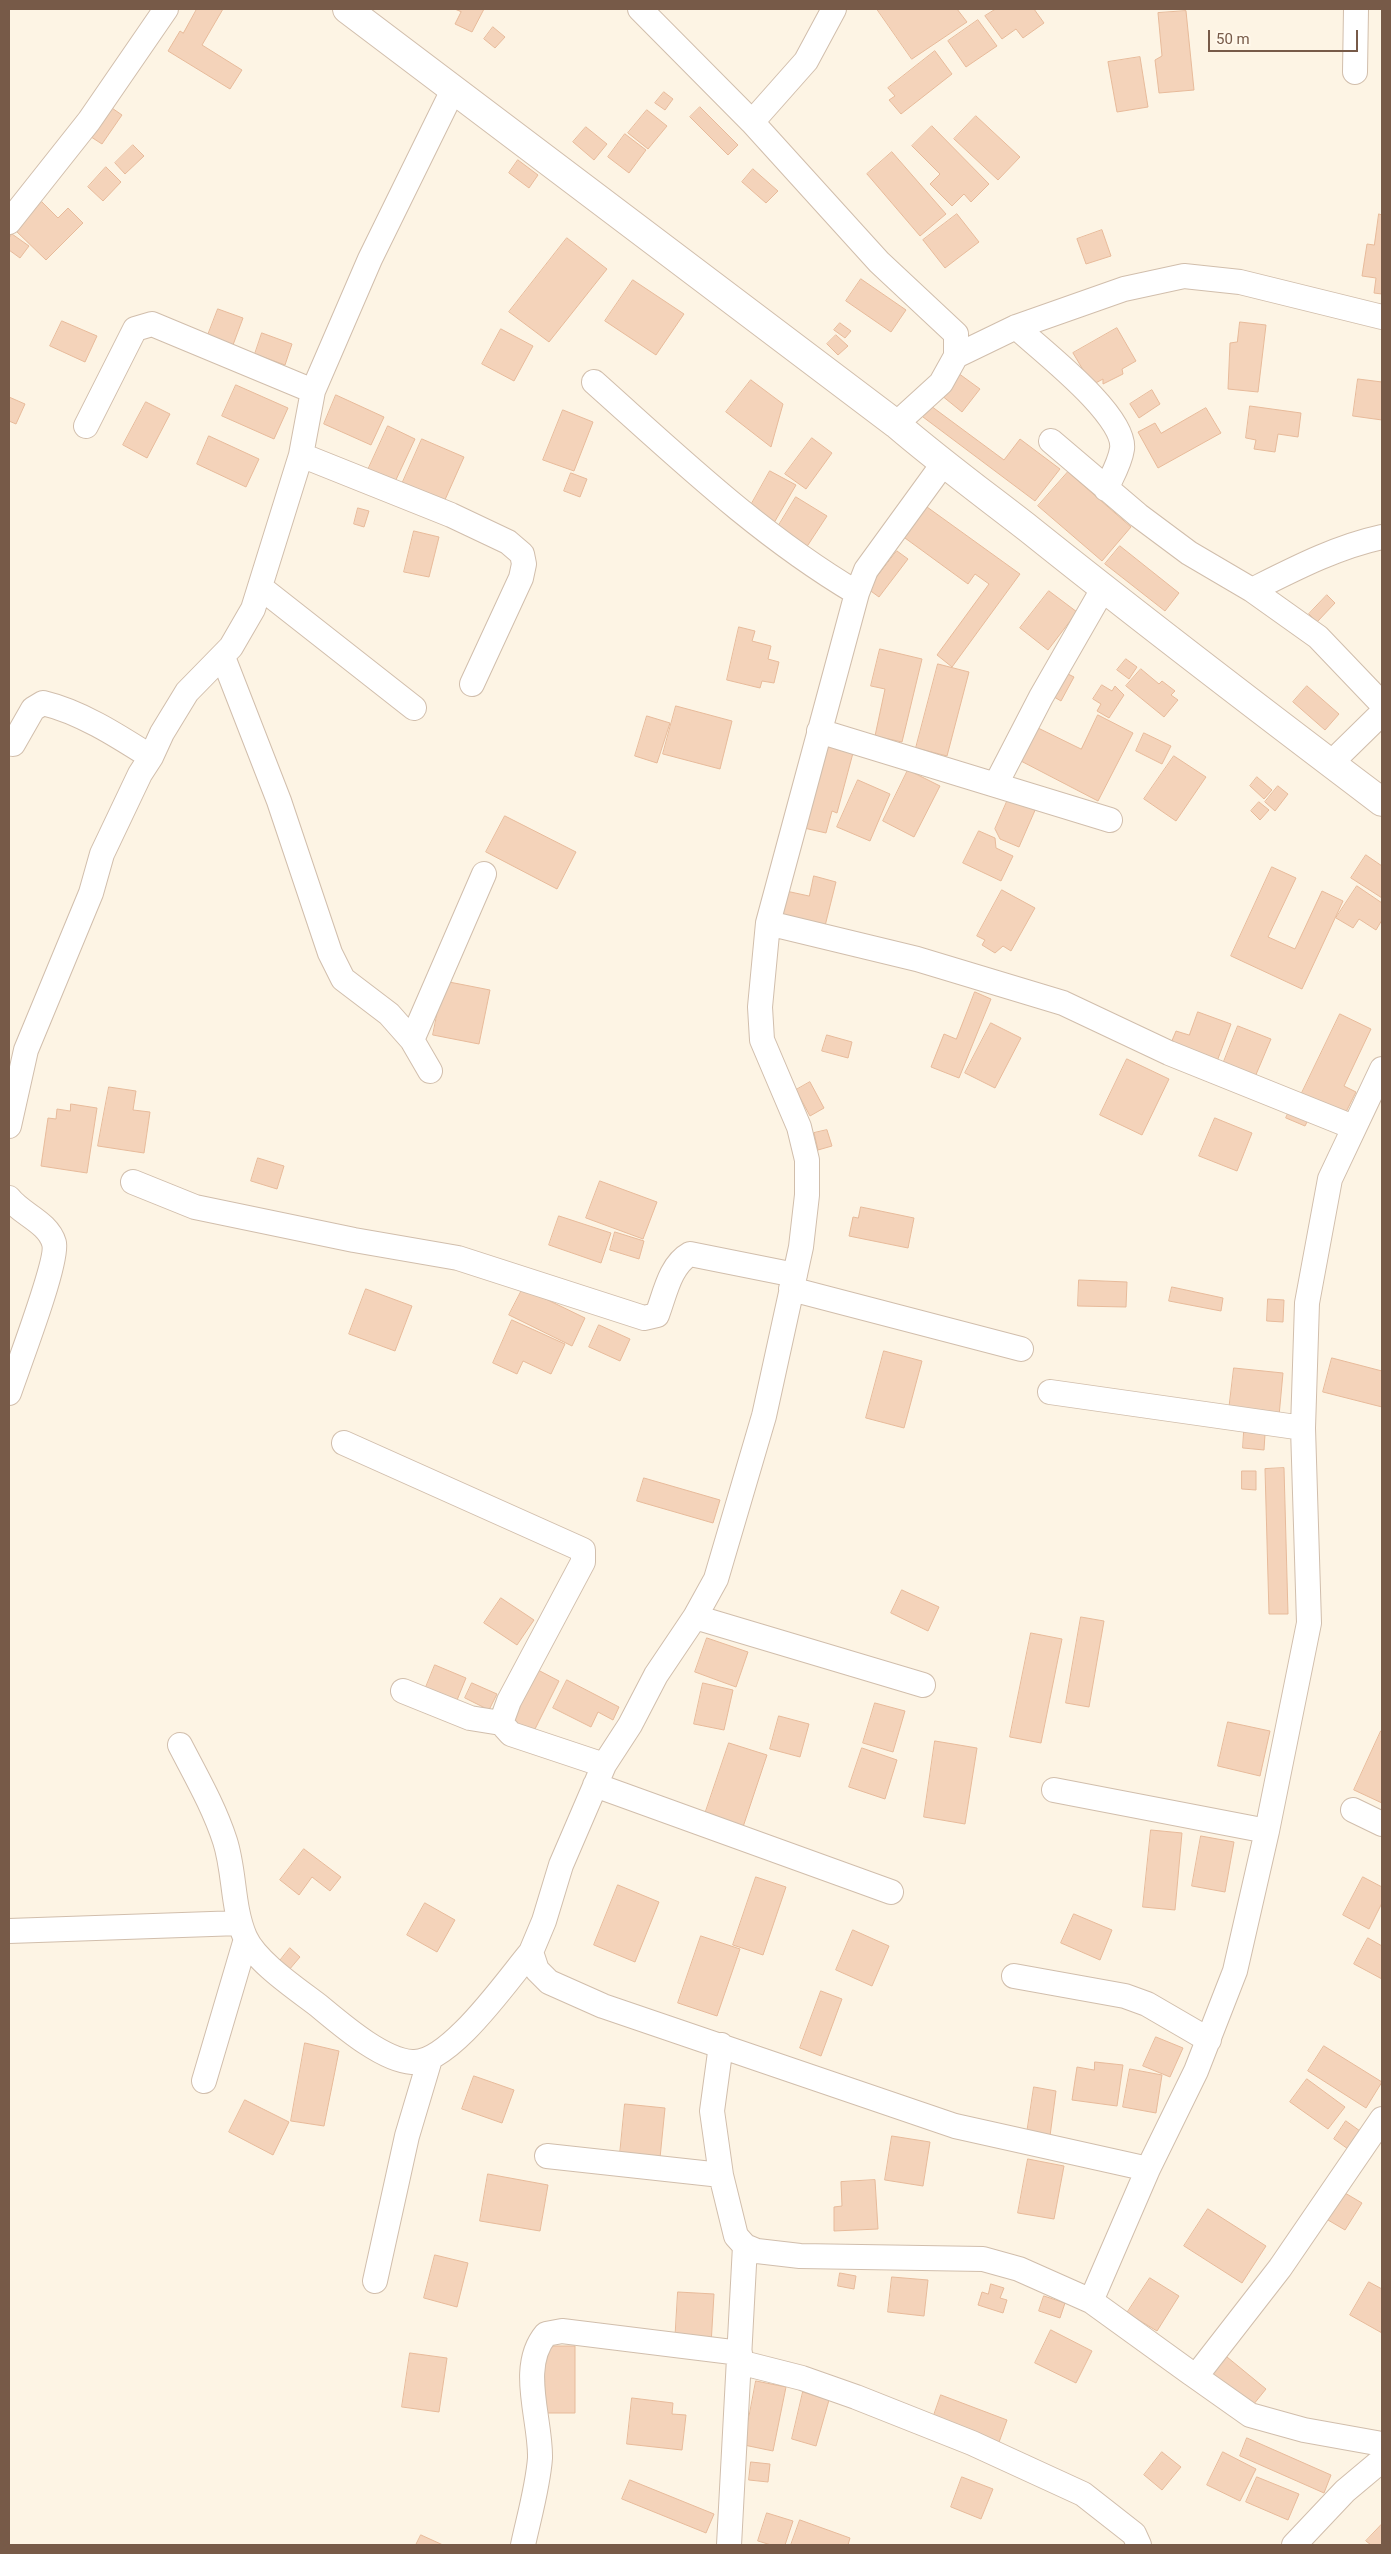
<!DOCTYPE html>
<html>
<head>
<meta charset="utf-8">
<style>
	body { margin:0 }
	#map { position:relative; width:1391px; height:2554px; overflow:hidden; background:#fdf4e4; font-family:Roboto,sans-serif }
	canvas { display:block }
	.frame { position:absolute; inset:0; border:10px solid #775a48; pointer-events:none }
	.scale { position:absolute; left:1208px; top:30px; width:150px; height:22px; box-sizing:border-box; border:2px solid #775a48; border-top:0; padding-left:6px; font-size:15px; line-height:18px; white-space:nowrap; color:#775a48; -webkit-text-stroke:4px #fff8eb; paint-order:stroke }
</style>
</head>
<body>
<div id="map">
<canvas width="1391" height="2554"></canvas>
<div class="frame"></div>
<div class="scale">50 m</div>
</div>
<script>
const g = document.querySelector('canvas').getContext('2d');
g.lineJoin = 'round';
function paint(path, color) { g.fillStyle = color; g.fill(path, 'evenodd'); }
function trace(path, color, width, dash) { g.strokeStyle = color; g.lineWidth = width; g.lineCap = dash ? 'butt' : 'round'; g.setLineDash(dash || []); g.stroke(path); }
const building = new Path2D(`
	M197,9h26l-21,36 40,25 -12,19 -62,-38 12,-20 3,2z
	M455,9h29l-12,23 -17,-8 6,-12z
	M877,9h80l10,13 -55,37z
	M996,9h38l10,14 -21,15 -7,-9 -14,10 -17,-23z
	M1186,11l8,79 -35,3 -4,-33 7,-4 -4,-43z
	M978,20l19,26 -31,21 -18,-26z
	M493,27l12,10 -10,11 -11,-9z
	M935,51l17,23 -51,40 -12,-14 6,-4 -7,-8z
	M1140,57l8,50 -31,5 -9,-50z
	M664,92l9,7 -8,11 -10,-7z
	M109,106l13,9 -20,29 -14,-9z
	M700,107l38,38 -10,10 -38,-38z
	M647,110l20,16 -19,23 -20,-16z
	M976,116l44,41 -22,23 -44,-41z
	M932,126l57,58 -18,18 -7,-8 -12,12 -22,-22 10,-10 -28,-28z
	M586,127l21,17 -13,16 -21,-18z
	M625,134l21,16 -17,23 -21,-16z
	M133,145l11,11 -19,18 -10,-11z
	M892,152l54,62 -26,22 -53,-62z
	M518,160l20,15 -9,13 -20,-15z
	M106,167l15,15 -18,19 -15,-14z
	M753,169l25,22 -12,12 -24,-21z
	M42,202l16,16 10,-10 15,15 -37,37 -31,-30z
	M957,214l22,28 -34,26 -22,-28z
	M1379,214l3,1v79l-8,-1 2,-15 -14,-2 5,-32 7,1z
	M1102,230l9,26 -25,8 -9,-25z
	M12,234l17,12 -9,12 -11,-8v-11z
	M567,238l40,31 -58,73 -40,-30z
	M861,279l45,31 -15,22 -45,-31z
	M633,280l51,34 -28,41 -51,-34z
	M218,309l25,9 -10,27 -25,-10z
	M62,321l35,15 -12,26 -35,-16z
	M1240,322l26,3 -8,67 -30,-3 2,-46 7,-1z
	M840,323l11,8 -6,7 -11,-8z
	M1117,328l19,33 -14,8 1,5 -20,10v-5l-11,6 -19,-32z
	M501,329l32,17 -19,35 -32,-17z
	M262,333l30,11 -7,21 -30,-11z
	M836,335l12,11 -10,9 -11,-11z
	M958,373l22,16 -18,23 -21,-17z
	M1358,379l24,3v38l-29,-4z
	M751,380l32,24 -12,43 -45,-35z
	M236,385l52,23 -14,31 -52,-23z
	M1152,390l8,14 -21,14 -9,-14z
	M336,395l48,22 -13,28 -47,-21z
	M9,397l16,7 -9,20 -7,-3z
	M146,402l24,12 -23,44 -24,-13z
	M931,406l73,54 16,-21 40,30 -25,32 -112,-84z
	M1250,406l51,7 -3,24 -20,-3 -3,18 -21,-3 2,-9 -10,-2z
	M1206,408l15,25 -63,35 -20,-36 17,-9 6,10z
	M563,410l30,12 -19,49 -31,-11z
	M388,426l27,13 -21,45 -27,-12z
	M209,436l50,23 -13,28 -49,-23z
	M812,438l20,15 -26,36 -21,-15z
	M422,439l42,18 -20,45 -42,-18z
	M770,471l26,14 -25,43 -25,-14z
	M1068,472l63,55 -29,34 -64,-55z
	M571,473l16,6 -7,18 -16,-6z
	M796,497l31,19 -21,32 -30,-18z
	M927,507l93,67 -68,93 -15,-12 52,-71 -14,-10 -7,10 -63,-46z
	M358,508l11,3 -5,16 -10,-3z
	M414,531l25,6 -10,40 -25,-5z
	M1120,546l59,47 -14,18 -60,-47z
	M897,551l11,8 -29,38 -11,-8z
	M1049,591l28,21 -29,38 -28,-22z
	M1327,595l8,8 -18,19 -8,-8z
	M739,627l16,4 -3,10 19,5 -3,13 11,3 -5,21 -12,-2 -2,7 -33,-8z
	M880,649l42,10 -20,83 -27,-6 10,-47 -14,-3z
	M1126,659l11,8 -8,12 -12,-9z
	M938,664l31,8 -22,84 -31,-8z
	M1141,669l18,15 3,-3 13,10 -4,4 7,5 -14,17 -38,-31z
	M1062,671l12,6 -13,24 -12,-7z
	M1102,685l10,6 3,-5 9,9 -15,23 -12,-7 4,-7 -8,-5z
	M1307,686l32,28 -14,16 -32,-28z
	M676,706l56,15 -12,48 -57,-15z
	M1098,715l35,18 -35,68 -79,-41 17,-33 45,22z
	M647,716l23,7 -13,40 -22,-7z
	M1144,733l27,13 -9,18 -26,-13z
	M826,745l27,8 -16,60 -5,-2 -6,22 -22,-5z
	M1174,756l32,21 -30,44 -32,-22z
	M908,770l32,16 -26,51 -31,-16z
	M1257,777l15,13 -8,9 -14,-13z
	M858,780l32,14 -20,47 -33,-14z
	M1278,786l10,8 -13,17 -10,-9z
	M1009,797l27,11 -17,39 -19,-8 -5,-10z
	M1259,802l10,8 -9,10 -9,-9z
	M505,816l71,36 -19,37 -71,-37z
	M979,831l16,7 1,10 17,8 -12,25 -38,-18z
	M1366,855l16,11v32l-31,-20z
	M1272,867l24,11 -28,59 27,12 27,-58 21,10 -41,88 -71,-33z
	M814,876l22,6 -11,44 -45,-11 6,-24 23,5z
	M1357,886l25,17v17l-6,10 -17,-11 -6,9 -17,-10z
	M1002,890l33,18 -24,43 -8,-5 -8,7 -13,-8 3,-5 -8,-4z
	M444,981l46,9 -11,54 -46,-9z
	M975,992l16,7 -32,79 -28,-11 13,-33 12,5z
	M1198,1012l33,12 -15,40 -45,-21 5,-12 13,4z
	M1340,1014l31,15 -27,57 12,6 -13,26 -43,-21z
	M991,1023l30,15 -26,50 -30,-15z
	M1238,1026l33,13 -16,38 -32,-13z
	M827,1035l25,7 -4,16 -26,-7z
	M1127,1059l42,20 -27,56 -42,-20z
	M810,1082l14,26 -14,8 -14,-26z
	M109,1087l27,4 -3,19 17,2 -6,41 -46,-7z
	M71,1104l26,4 -10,65 -46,-7 7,-48 8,1 1,-10 13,2z
	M1292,1105l19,9 -6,12 -19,-8z
	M1215,1118l37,15 -15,38 -38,-15z
	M827,1130l5,16 -14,4 -4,-17z
	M258,1158l26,8 -7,23 -26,-8z
	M600,1181l57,21 -14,37 -57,-21z
	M861,1207l53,11 -6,30 -59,-12 4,-19 5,1z
	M559,1216l52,17 -10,30 -52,-18z
	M615,1232l29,9 -5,18 -29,-9z
	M1079,1280l48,2 -1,25 -48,-1z
	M1172,1287l51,11 -2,13 -52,-10z
	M523,1288l62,30 -13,28 -63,-31z
	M366,1289l46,17 -17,45 -46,-17z
	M1268,1299l16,1 -1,22 -16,-1z
	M512,1320l53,24 -14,30 -28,-13 -6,13 -24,-11z
	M599,1325l31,14 -10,22 -31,-14z
	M884,1351l38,10 -18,67 -38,-10z
	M1332,1358l50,13v36l-59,-15z
	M1234,1368l49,5 -4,43 -50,-6z
	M1244,1432l21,2 -1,16 -21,-2z
	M1284,1468l4,146h-19l-4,-145z
	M1242,1471h14v19l-14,-1z
	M644,1478l76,22 -7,23 -76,-22z
	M902,1590l37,17 -11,24 -37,-18z
	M501,1598l33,22 -17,25 -33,-22z
	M1081,1617l23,4 -15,86 -23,-4z
	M1031,1633l31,6 -21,104 -31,-6z
	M707,1638l41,14 -12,35 -41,-15z
	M435,1665l31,13 -11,27 -31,-13z
	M538,1670l21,11 -26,52 -21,-10z
	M567,1680l52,27 -6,13 -15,-8 -7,15 -38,-19z
	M472,1683l25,11 -8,16 -24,-12z
	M703,1683l30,7 -9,40 -30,-6z
	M875,1703l30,8 -12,41 -30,-9z
	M779,1716l30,8 -9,33 -30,-8z
	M1228,1722l42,9 -10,45 -42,-10z
	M1381,1731h1v72l-28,-13z
	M935,1741l42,7 -12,76 -41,-7z
	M729,1743l38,12 -24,72 -38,-13z
	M862,1748l35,12 -12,39 -36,-12z
	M1151,1830l31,3 -7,77 -32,-3z
	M1201,1836l33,6 -9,50 -33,-6z
	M304,1849l37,28 -11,14 -18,-14 -13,18 -19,-15z
	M756,1877l30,10 -23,68 -30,-10z
	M1363,1877l19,10v16l-13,26 -26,-14z
	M618,1885l41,17 -24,60 -41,-17z
	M425,1903l30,17 -18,32 -30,-17z
	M1074,1914l38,16 -12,30 -39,-17z
	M853,1930l36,16 -17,40 -36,-16z
	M701,1936l39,13 -23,67 -39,-13z
	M1368,1938l14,8v33l-28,-15z
	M290,1948l10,9 -11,13 -10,-8z
	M821,1991l21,8 -21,57 -21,-8z
	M1156,2037l27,11 -13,29 -27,-11z
	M305,2043l34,8 -15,75 -33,-5z
	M1324,2046l58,36 -16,26 -58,-37z
	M1095,2062l28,3 -6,41 -45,-6 5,-33 17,3z
	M1130,2069l32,6 -6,38 -33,-6z
	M474,2076l40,14 -12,33 -40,-14z
	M1307,2079l38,28 -17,22 -38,-27z
	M1034,2087l22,4 -6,45 -23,-3z
	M245,2100l44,22 -16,33 -44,-23z
	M625,2104l40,4 -5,50 -40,-4z
	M1346,2121l14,10 -12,18 -14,-10z
	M892,2136l38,6 -7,44 -38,-6z
	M1028,2159l36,7 -10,53 -36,-6z
	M488,2174l60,11 -8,46 -60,-10z
	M875,2180l3,49 -44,2v-24l8,-1 -1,-24z
	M1345,2193l17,10 -17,27 -17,-10z
	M1208,2209l58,37 -24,37 -58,-37z
	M435,2255l33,8 -11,44 -33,-9z
	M840,2273l16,3 -2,13 -16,-3z
	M892,2277l36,3 -4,36 -36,-4z
	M1150,2278l29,18 -22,35 -30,-18z
	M1369,2282l13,7v44l-32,-18z
	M991,2284l13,4 -4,10 7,2 -4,13 -25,-8 4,-13 6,2z
	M678,2292l36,2 -3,51 -36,-2z
	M1044,2296l21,7 -5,15 -21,-7z
	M1051,2330l41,21 -16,32 -41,-20z
	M544,2346h31v67h-29z
	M410,2353l37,5 -8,54 -37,-5z
	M1227,2357l39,32 -17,21 -39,-32z
	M756,2381l30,6 -13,64 -29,-6z
	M803,2392l26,8 -13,46 -24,-7z
	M941,2395l66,25 -9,25 -66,-24z
	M632,2398l41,5 -1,11 14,1 -4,35 -55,-6z
	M1247,2438l84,37 -7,18 -84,-37z
	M1162,2452l19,15 -19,23 -18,-15z
	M1223,2452l33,17 -16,32 -33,-16z
	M751,2462l19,2 -2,18 -19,-2z
	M962,2477l31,12 -12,30 -30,-12z
	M1257,2477l42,17 -11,26 -42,-18z
	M630,2480l84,34 -8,19 -84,-34z
	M767,2513l26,8 -8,24h-14l-13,-4z
	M800,2520l50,18 -2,7h-57z
	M1382,2524v21h-11l-5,-4z
	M421,2535l22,10h-27z`);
const minor = new Path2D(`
	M640,9l112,113 127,140 77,72v22l-15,27 -45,41
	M1355,72l1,-63
	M752,122l54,-61 28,-52
	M9,222l80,-101 77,-112
	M1016,327c25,23 111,89 106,122 -2,14 -10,27 -16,40
	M956,356l60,-29 108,-38 60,-13 56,6 142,35
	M594,382c84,75 165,153 263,211
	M86,426l49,-97 17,-5 161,67
	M1051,441l87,74 51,38 63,37 66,47 64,67
	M301,455l150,60 57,27 14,12 2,10 -3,14 -49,106
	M943,464l-77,106 -9,23 -89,330 -8,84 2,33 37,87 8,33v35l-6,52 -37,169 -48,163 -21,38 -39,58 -26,50 -26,40 -43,100 -17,56 -13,31 6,18 12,12 54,24 352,120 193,43
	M260,587l154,121
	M1252,590c42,-21 84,-43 130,-53
	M223,657l56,144 51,152 13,26 46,35 23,26 18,31
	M819,731l291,89
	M13,744l20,-35 10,-6c38,9 75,33 108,54l11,-24 25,-41 44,-45 22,-38 48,-154 12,-64 57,-132 83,-169
	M1331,763l51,-50
	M996,784l45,-87 62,-108
	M768,923l149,36 146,44 106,50 184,74
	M412,1040l72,-166
	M9,1126l17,-76 65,-157 11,-39 38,-80 11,-17
	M133,1182l62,25 159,33 104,18 186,60 13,-3c8,-21 13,-50 33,-61l105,21
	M9,1198c12,16 39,24 45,45 5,17 -37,126 -45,150
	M791,1289l230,60
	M1050,1392l253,36
	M344,1443l239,107v12l-74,139 -8,22 10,11 93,31
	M695,1617l228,68
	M403,1691l67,27 31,5
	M180,1745c16,31 34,62 45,96 10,31 7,66 20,96 11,25 52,52 74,69 23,19 63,54 93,56 37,3 96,-83 119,-110
	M595,1785l296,107
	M1054,1790l213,41
	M1353,1810l29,14
	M9,1931l231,-8
	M1014,1976l111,20 22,8 62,36
	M721,2045l-9,66 9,64 15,61 9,10 12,5 43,5 183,3 36,10 72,32 101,73 8,-3 80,-103 102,-149
	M204,2081l42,-142
	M547,2156l174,19
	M375,2281l32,-145 23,-77
	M1091,2301l57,-132 48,-98 39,-100 32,-140 42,-208 -6,-195 4,-125 23,-124 52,-110
	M739,2362l63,16 54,19 116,46 111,51 51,40 5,11
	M1192,2374l58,41 54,15 78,14
	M523,2545c6,-28 15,-59 17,-87 1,-39 -22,-91 6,-124l16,-3 178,22
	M729,2545l16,-299
	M1294,2545l51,-54 37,-31`);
const tertiary = new Path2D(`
	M347,9l549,415c43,37 88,70 133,105 116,93 234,183 353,273`);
paint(building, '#f4d3ba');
trace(building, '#e7ba9a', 1);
trace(minor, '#d1beac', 26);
trace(tertiary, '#d1beac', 30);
trace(minor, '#fff', 24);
trace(tertiary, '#fff', 28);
</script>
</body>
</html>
